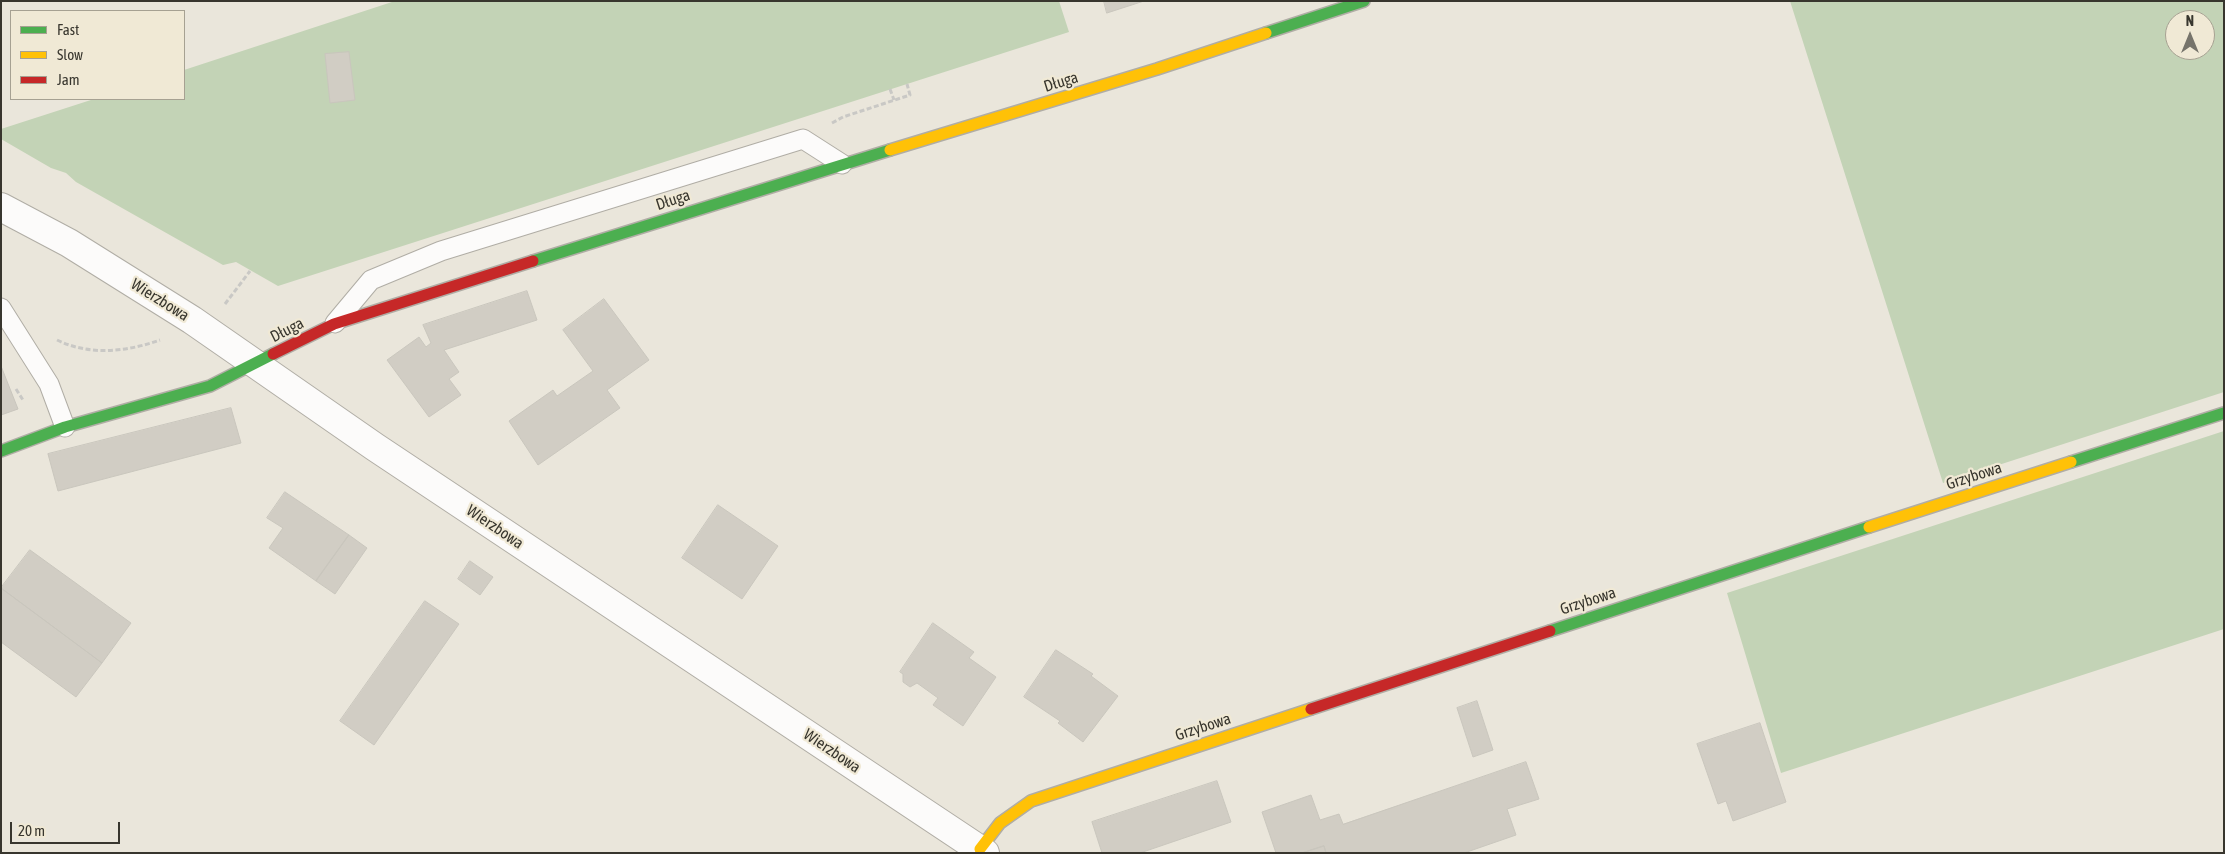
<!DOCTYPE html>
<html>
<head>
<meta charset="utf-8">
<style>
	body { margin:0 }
	#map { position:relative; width:2225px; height:854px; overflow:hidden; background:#eae6db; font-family:"Asap Condensed",sans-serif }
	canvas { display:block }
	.frame { position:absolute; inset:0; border:2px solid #38362e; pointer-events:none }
	.legend { position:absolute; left:10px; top:10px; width:175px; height:90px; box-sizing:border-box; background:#f0e9d5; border:1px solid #a6a192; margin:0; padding:6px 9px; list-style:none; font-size:15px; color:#38362e }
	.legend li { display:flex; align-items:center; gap:10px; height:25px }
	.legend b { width:25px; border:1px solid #a6a192 }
	.north { position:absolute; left:2165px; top:10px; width:50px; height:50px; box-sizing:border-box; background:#f0e9d5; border:1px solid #a6a192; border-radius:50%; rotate:0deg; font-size:14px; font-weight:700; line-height:20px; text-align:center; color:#38362e }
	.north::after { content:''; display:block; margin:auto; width:18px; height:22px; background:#76746b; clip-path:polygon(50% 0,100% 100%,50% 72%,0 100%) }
	.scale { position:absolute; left:10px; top:822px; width:110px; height:22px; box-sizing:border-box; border:2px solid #38362e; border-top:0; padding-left:6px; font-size:15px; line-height:18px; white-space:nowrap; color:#38362e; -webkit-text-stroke:4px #f0e9d5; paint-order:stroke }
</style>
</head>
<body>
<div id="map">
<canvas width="2225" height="854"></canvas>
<div class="frame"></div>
<ul class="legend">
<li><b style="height:6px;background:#4caf50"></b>Fast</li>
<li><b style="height:6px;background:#ffc107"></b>Slow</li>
<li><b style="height:6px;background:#c62828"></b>Jam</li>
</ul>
<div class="north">N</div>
<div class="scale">20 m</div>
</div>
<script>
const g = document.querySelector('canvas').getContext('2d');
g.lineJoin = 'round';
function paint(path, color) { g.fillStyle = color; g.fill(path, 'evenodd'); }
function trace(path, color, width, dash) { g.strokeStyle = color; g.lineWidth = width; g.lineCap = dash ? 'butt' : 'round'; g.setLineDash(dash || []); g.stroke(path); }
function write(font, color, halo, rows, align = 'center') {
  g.font = font + ' "Asap Condensed",sans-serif'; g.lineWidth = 4.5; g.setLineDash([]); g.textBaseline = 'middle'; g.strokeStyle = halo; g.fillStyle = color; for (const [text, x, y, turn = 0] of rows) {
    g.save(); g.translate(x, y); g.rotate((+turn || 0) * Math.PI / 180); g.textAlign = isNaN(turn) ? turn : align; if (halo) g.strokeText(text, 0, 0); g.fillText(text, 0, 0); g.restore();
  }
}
const green = new Path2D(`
	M395,1h664l10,31 -791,254 -42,-24 -13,3 -147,-83 -10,-9 -15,-5 -50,-29v-10l93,-30h90v-29z
	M1790,1h434v391l-281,91zM2175,20h30v30h-30z
	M2224,431v198l-443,144 -54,-180z`);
const building = new Path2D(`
	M1104,1h40l-37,12z
	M349,52l6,48 -25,3 -5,-49z
	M527,291l10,29 -93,30 15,22 -10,7 12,16 -32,22 -42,-57 32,-23 7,10 5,-4 -8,-18z
	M604,299l45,61 -42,30 13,18 -82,57 -29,-44 44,-31 4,6 36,-25 -30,-41z
	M1,366l17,43 -17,6z
	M231,408l10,35 -183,48 -10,-37z
	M285,492l64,43 -33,46 -47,-33 14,-20 -16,-10z
	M718,505l60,41 -36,53 -60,-41z
	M349,535l18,13 -32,46 -19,-13z
	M30,550l101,73 -29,40 -101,-75z
	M470,561l23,16 -13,18 -22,-16z
	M1,588l101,75 -26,34 -75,-55z
	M425,601l34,23 -85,121 -34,-24z
	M933,623l41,29 -5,6 27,19 -33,49 -30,-21 5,-7 -21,-15 -7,4 -7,-5v-8l-3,-2z
	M1056,650l37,24 -2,2 27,20 -35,46 -25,-19 2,-2 -36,-24z
	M1477,701l16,49 -20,7 -16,-49z
	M1760,723l26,79 -53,19 -7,-20 -8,3 -21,-60z
	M1526,762l13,37 -32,10 9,26 -52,18h-138l-2,-7 -22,7h-26l-14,-41 49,-17 9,25 19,-6 4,10z
	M1217,781l14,41 -91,31h-38l-10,-31z
	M1324,846l2,7h-24z`);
const path = new Path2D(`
	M890,89l4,11
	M832,123l11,-6 67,-22 -3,-11
	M225,304l25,-33
	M57,340c33,16 69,12 103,0
	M16,389l7,11`);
const lane = new Path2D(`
	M1,308l48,76 16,43
	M335,323l36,-43 70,-29 362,-112 39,25`);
const street = new Path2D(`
	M1,207l68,36 123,77 183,127 610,406`);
const fast = new Path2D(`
	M1266,33l98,-32
	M533,261l357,-111
	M1,451l64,-24 145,-41 63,-32
	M2071,462l153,-49
	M1550,631l319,-104`);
const slow = new Path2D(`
	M890,150l267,-81 109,-36
	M1869,527l202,-65
	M980,849l20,-26 31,-22 280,-92`);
const jam = new Path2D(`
	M273,354l61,-30 199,-63
	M1311,709l239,-78`);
const streetNames = [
	["Długa",1061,82,-17],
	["Długa",673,200,-18],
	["Wierzbowa",160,300,32],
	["Długa",287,330,-27],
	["Grzybowa",1974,476,-18],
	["Wierzbowa",495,527,34],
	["Grzybowa",1588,601,-18],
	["Grzybowa",1203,727,-18],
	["Wierzbowa",832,751,34]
];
paint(green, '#c3d3b6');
paint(building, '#d1cdc4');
trace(building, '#c9c6bd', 1);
trace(lane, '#b0ada5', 21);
trace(street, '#b0ada5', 30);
trace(fast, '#b0ada5', 14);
trace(slow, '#b0ada5', 14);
trace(jam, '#b0ada5', 14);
trace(path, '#c9c8c5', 3, [5, 2.5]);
trace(lane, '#fcfbfa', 19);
trace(street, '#fcfbfa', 28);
trace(fast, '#4caf50', 11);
trace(slow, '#ffc107', 11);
trace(jam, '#c62828', 11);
write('16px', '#38362e', '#f0e9d5', streetNames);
</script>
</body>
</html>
